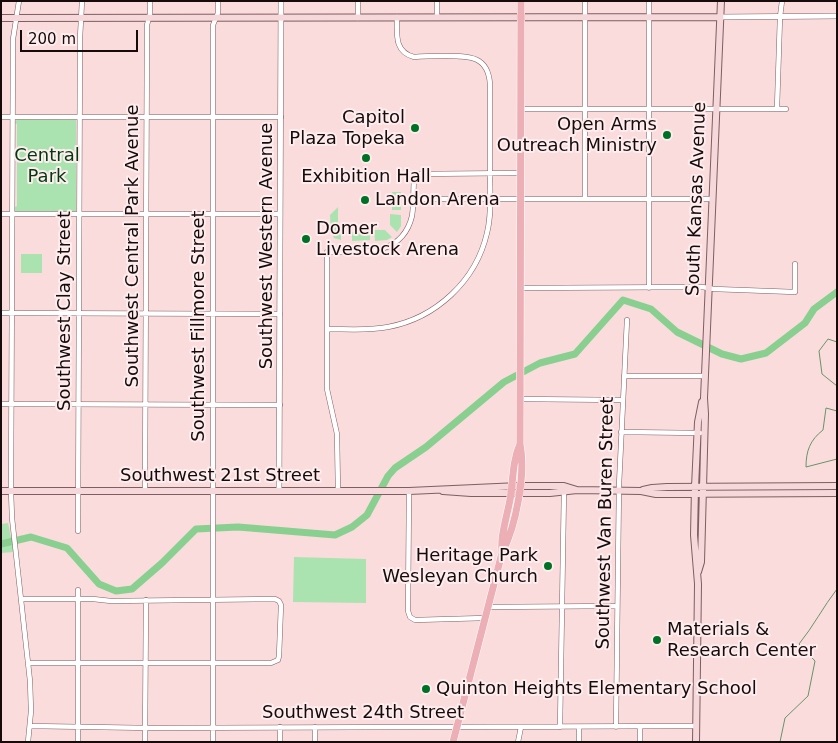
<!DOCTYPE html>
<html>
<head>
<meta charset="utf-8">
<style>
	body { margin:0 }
	#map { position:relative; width:838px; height:743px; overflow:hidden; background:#fadcdd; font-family:"DejaVu Sans",sans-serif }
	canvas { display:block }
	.frame { position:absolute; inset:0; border:2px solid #160a0b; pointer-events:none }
	.scale { position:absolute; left:20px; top:30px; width:118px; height:22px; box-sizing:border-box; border:2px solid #160a0b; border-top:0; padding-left:6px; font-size:15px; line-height:18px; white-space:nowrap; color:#160a0b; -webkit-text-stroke:4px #fdedee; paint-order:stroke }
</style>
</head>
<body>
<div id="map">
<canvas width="838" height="743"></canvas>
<div class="frame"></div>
<div class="scale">200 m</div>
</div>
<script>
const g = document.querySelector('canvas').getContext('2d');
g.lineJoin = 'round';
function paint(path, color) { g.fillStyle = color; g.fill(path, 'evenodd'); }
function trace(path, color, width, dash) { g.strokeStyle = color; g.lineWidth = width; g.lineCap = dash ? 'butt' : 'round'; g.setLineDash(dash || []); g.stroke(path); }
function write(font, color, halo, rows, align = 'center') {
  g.font = font + ' "DejaVu Sans",sans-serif'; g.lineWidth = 4; g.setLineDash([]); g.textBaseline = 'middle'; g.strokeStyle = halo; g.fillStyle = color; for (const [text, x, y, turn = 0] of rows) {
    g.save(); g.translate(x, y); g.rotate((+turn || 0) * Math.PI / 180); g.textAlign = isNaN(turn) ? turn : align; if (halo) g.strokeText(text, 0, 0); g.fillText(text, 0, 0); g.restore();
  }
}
const green = new Path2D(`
	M17,119l59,1v91h-61v-4l2,-1v-82l-2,-1z
	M392,192h9v18h-9z
	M338,207v22l3,3v8l-7,-2 -3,-6 -1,-17z
	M390,214l11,1v11l-4,6 -7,-7z
	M374,230h11l7,7 -5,3 -12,1z
	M352,232h18v8l-18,1z
	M21,254h21v19h-21z
	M8,523l6,29 -13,1v-29z
	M294,557l72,2v44l-73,-1z`);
const stream = new Path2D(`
	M837,342l-9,-3 -9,12 3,23 15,12
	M837,411l-11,-3 -3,22c-13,10 -17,21 -17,37l31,-8
	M780,742l5,-24 23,-22 7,-35 -16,-17c14,-17 24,-37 38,-55`);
const river = new Path2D(`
	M1,544l30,-7 36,11 32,36 17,7 16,-2 30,-26 34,-34 42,-2 97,8 17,-8 15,-12 21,-39 7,-8 31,-21 78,-65 36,-19 35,-9 48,-54 28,9 26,23 45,22 19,5 25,-6 39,-30 9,-14 23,-17`);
const minor = new Path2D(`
	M19,1l-6,38 -2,452 1,27 18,163 1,30 -3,31
	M437,1v16
	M585,1v198
	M358,18v-17
	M777,108l3,-91 2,-16
	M520,109h266
	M1,117h280
	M413,199h299
	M1,214h279
	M520,288l182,-1 12,2 81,3v-28
	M649,288v-287
	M1,313l279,1
	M327,329c20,0 41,2 61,-2 48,-9 88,-46 99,-94 5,-20 3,-41 3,-61 0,-29 0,-58 0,-88 -2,-28 -20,-28 -44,-28 -10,0 -21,0 -32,1 -20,-5 -17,-23 -17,-40
	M624,376h81
	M520,399l103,1
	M1,404l279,1
	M621,432l79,1
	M145,491l2,-466 3,-11v-13
	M338,491l-1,-57 -10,-45v-137c33,0 75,6 85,-36 2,-12 1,-24 2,-36l2,-5 2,-1 102,-1
	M409,491l-1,120 2,6 5,3 70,-2
	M78,531l2,-493 2,-37
	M22,599h71l18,2 164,-2 4,2 2,4 -2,51 -1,4 -7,3h-243
	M488,607l129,-1
	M30,726l120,2 546,-2
	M315,727v15
	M560,727l4,-237
	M616,727l3,-242 8,-165
	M78,742v-152
	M145,742l1,-142
	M213,742v-717l5,-12v-12
	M280,742v-15
	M518,742l3,-15
	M579,742v-15
	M640,742v-16`);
const tertiary = new Path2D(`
	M720,17l117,-1
	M279,491l2,-490`);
const secondary = new Path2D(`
	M1,18l719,-1
	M643,490l9,-2 15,-1 170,-1
	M1,491h408l110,-5h45l13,4
	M443,491l28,2h79l27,-3 64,1 15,3 181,-1
	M698,572l3,-10 4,-148 -1,-16 17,-397
	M696,742l2,-158 -4,-49 1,-48 3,-65 4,-20`);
const primary = new Path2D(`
	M502,553c-2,-19 6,-39 9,-59 2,-17 2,-34 9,-50
	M453,742l49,-189c14,-27 24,-79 18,-109l1,-443`);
const markers = [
	[415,128,5,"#007124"],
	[667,135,5,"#007124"],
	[366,158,5,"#007124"],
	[365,200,5,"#007124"],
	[306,239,5,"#007124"],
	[548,566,5,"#007124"],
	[657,640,5,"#007124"],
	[426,689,5,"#007124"]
];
const poiNames = [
	["Capitol",405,118,"right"],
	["Plaza Topeka",405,139,"right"],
	["Open Arms",657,125,"right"],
	["Outreach Ministry",657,146,"right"],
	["Exhibition Hall",366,177,"center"],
	["Landon Arena",375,200],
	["Domer",316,229],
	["Livestock Arena",316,250],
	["Heritage Park",538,556,"right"],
	["Wesleyan Church",538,577,"right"],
	["Materials &",667,630],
	["Research Center",667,651],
	["Quinton Heights Elementary School",436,689]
];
const parkNames = [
	["Central",47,156],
	["Park",47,177]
];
const streetNames = [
	["South Kansas Avenue",697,199,-88],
	["Southwest Central Park Avenue",133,246,-90],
	["Southwest Western Avenue",267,246,-90],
	["Southwest Clay Street",65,311,-90],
	["Southwest Fillmore Street",199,326,-90],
	["Southwest 21st Street",220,476],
	["Southwest Van Buren Street",606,523,-89],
	["Southwest 24th Street",363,713]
];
paint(green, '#aae3af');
trace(stream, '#669468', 1);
trace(river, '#89cf90', 7);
trace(minor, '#7e5e60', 5.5);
trace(tertiary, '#7e5e60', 6);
trace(secondary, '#7e5e60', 8);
trace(primary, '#fff', 8);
trace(minor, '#fff', 4.5);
trace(tertiary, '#fff', 5);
trace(secondary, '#f6d7da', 6);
trace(primary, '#ecafb6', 7);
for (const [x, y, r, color] of markers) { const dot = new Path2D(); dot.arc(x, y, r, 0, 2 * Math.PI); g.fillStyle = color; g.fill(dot); trace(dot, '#fdedee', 2); }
write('18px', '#160a0b', '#fdedee', poiNames, 'left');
write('18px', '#03380f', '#fdedee', parkNames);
write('18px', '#160a0b', '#fdedee', streetNames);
</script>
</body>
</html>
